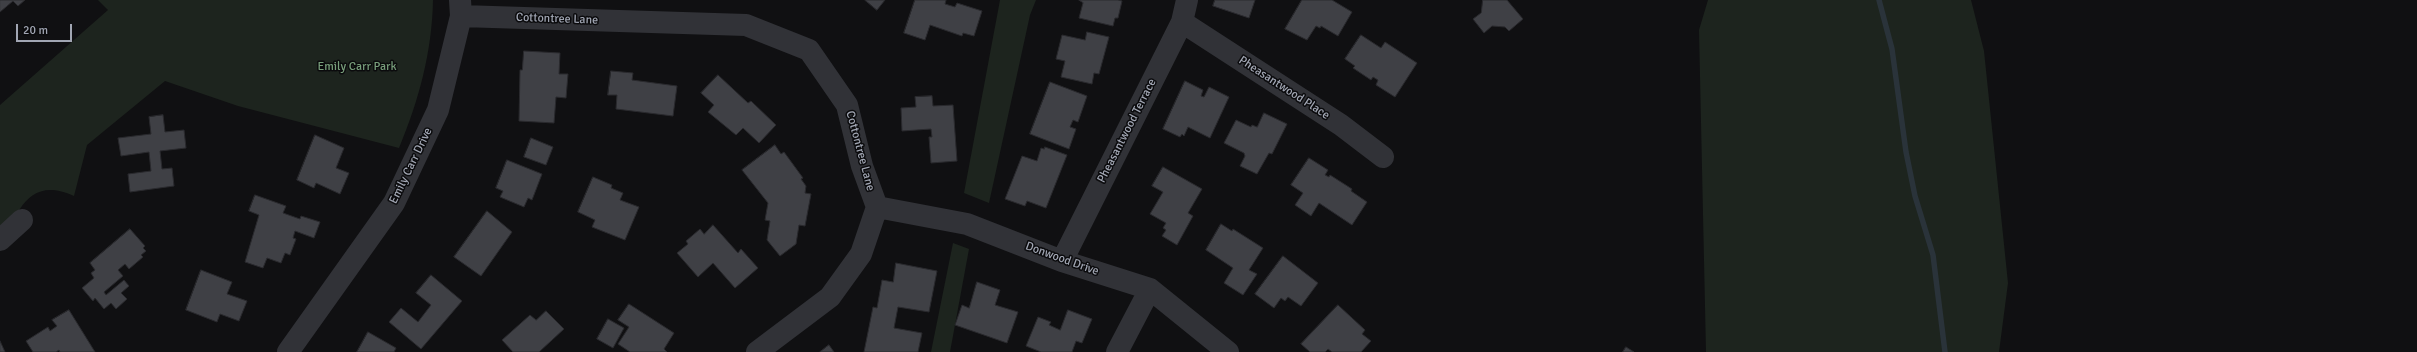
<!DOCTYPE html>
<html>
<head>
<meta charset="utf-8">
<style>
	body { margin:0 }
	#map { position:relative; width:2417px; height:352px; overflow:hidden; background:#101012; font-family:Signika,sans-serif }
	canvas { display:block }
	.scale { position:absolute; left:16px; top:24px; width:56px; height:18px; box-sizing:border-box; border:2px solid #a1a6b3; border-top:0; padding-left:5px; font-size:12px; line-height:14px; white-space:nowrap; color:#a1a6b3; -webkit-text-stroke:3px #0b0b0d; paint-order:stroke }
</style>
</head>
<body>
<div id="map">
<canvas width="2417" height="352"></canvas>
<div class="scale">20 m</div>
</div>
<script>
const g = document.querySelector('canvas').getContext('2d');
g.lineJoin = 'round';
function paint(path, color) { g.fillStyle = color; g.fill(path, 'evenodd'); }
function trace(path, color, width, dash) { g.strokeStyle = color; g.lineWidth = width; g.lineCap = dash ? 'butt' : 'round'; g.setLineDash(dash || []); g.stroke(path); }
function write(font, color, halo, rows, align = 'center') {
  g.font = font + ' Signika,sans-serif'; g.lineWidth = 3; g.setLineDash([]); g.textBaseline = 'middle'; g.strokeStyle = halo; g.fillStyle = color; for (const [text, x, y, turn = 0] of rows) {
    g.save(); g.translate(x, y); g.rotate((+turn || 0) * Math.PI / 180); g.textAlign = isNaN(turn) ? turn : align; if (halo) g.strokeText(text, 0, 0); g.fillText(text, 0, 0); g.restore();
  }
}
const green = new Path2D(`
	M98,0h335c-1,52 -14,100 -34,148l-161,-42 -73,-25 -78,64 -13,51c-47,-21 -57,18 -74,53v-144l108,-95z
	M1000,0h36l-6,15 -41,188 -25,-10z
	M1708,0h263l13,51 24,232 -9,69h-293l-7,-322z
	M953,243l16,6 -19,103h-19z`);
const stream = new Path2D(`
	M1879,0l13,49 14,103 9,44 18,59 12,97`);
const building = new Path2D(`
	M0,0h25l-7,6 -5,-5 -13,11z
	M865,0h20l-8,10z
	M915,0h31l-1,4 10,3 2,-4 25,8 -8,25 -11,-3 -1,3 -32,-11 -5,15 -21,-7z
	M1079,0h39l4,1 -4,17h-3l-2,8 -34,-8 4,-15z
	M1215,0h40l-6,18 -36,-12z
	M1302,0h30l20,12 -14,24 -17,-10 -1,2 -4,-2 -9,14 -22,-11z
	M1483,0h24l16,19 -14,12 -4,-4 -13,-1 -8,7 -11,-14 8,-6z
	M1087,32l22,5 -10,37 -5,-1 -2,11 -31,-7 4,-16 -9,-2 6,-24 23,5z
	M1361,35l20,13 4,-6 32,21 -22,34 -19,-12 2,-5 -5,-3 -2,3 -18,-12 2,-2 -10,-7z
	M524,51l36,2 -1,21h9l-2,24 -10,-1 -2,26 -35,-2 1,-51h2z
	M611,71l22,2 -1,7 45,6 -4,30 -57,-7 1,-14h-9z
	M718,75l30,28 3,-2 25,24 -17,18 -16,-15 -7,7 -28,-23 6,-7 -13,-12z
	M1185,81l18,9 -2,6 3,1 5,-10 20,10 -19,41 -22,-11 -4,9 -2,-2 -2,3 -17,-8z
	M1050,82l37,14 -9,26 -5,-2 -3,7 6,2 -7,20 -39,-15z
	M932,96l1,10 20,-1 4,56 -26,2 -2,-26h3l-1,-8 -29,2 -1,-23 15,-1 -1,-10z
	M1264,113l23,11 -15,30 -3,-1 -12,21 -17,-8 5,-10 -1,-3 -20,-10 12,-23 15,7 1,-2 5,2z
	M163,115l2,17 19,-2 2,18 -26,3 2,18 10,-1 2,18 -44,6 -2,-18 23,-3 -2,-19 -28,4 -3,-18 33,-4 -2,-17z
	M315,135l29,13 -8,20 13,5 -9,21 -24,-11 -2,5 -17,-8z
	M531,138l22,9 -7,18 -22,-8z
	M775,145l6,9 3,-2 19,26 -2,1 5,7 -1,7 6,1 -6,32 -6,-1 -3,19 -16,12 -13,-16 3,-19 -5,-1 3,-17 -26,-33z
	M1045,147l22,8 -21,53 -19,-7 -2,5 -20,-7 17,-43 15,5 4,-13 3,1z
	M1309,158l19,12 -3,5 4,2 1,-2 22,14 -1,2 16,11 -15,23 -33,-22 -8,13 -16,-11 8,-12 -12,-8z
	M507,160l35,14 -10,26 -4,-2 -4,9 -24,-10 3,-6 -7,-3z
	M1163,167l39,22 -14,24 5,3 -16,29 -15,-9 4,-6 -3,-2 3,-5 -16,-9 13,-22 -11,-6z
	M593,177l19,8 -1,3 12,5 -3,7 19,7 -14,33 -33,-13 3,-7 -17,-8z
	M255,195l31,11 -3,7 17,6 1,-3 19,6 -6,16 -19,-7 -2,7 3,1 -6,16 -5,-2 -4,10 -14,-5 -4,10 -18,-6 14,-47 -10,-4z
	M487,211l25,21 -31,44 -27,-19z
	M1221,224l11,7 1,-2 30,19 -14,22 8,4 -14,21 -19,-12 9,-15 -27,-18z
	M713,225l25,28 3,-4 17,19 -23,20 -22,-25 -15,14 -21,-24 11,-9 -2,-3 14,-12 4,5z
	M130,229l15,17 -2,2 3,3 -5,4 2,2 -14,12 -4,-5 -7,6 5,6 -19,16 2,3 18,-15 5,6 -8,7 6,6 -11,10 -5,-6 -7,6 -9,-11 -2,3 -11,-13 12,-10 -3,-5 4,-3 -5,-7z
	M1283,256l35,27 -17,23 -13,-9 -3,4 -4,-3 -7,10 -19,-14z
	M896,263l41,8 -8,41 -31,-5 -4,21 28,5 -4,19h-54l9,-45 4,1 5,-28 11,2z
	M201,270l31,12 -5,12 20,7 -8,20 -19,-7 -3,8 -31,-12z
	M431,275l31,26 -41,48 -32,-27 12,-14 17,14 13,-17 -15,-12z
	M977,282l23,8 -5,15 23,7 -11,31 -52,-18 7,-20 7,3z
	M629,304l45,29 -10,16 3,3h-37l-12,-8 11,-17 -11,-7z
	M1338,305l27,25 -3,4 9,7 -10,11h-29l-4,-3 -3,3h-15l-9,-8z
	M69,310l26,42h-35l-1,-2 -3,2h-23l-7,-11 22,-14 2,4 7,-5 -5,-6z
	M1068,310l24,9 -10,24 -6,-2 -4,11h-31l-15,-6 12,-29 13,5 -2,3 11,5z
	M546,311l18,18 -25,23h-26l-11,-12 28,-25 6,5z
	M608,319l16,9 -11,20 -16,-9z
	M368,332l28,16 -2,4h-37z
	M0,341l5,11h-5z
	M829,345l5,7h-14z
	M1626,347l8,5h-11z`);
const minor = new Path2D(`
	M461,16l285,9 63,25 38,55 15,61 15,41 -16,47 -31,43 -73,55
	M1182,22l159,103 42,32
	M877,207l90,17 95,37 88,28 78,63
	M0,240l22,-20
	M1062,261l120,-239 5,-22
	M288,352l106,-149 44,-93 23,-94 -1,-16
	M1117,352l33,-63`);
const streetNames = [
	["Cottontree Lane",557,19,2],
	["Pheasantwood Place",1284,88,33],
	["Pheasantwood Terrace",1127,131,-63],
	["Cottontree Lane",860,151,75],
	["Emily Carr Drive",411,166,-64],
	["Donwood Drive",1062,259,20]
];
const parkNames = [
	["Emily Carr Park",357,67]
];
paint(green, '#1d241e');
trace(stream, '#2a333a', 5.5);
paint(building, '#3f4045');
trace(building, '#2a2a2e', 1);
trace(minor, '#313237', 22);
write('12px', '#a1a6b3', '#0b0b0d', streetNames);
write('12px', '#789e7b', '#0b0b0d', parkNames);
</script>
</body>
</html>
